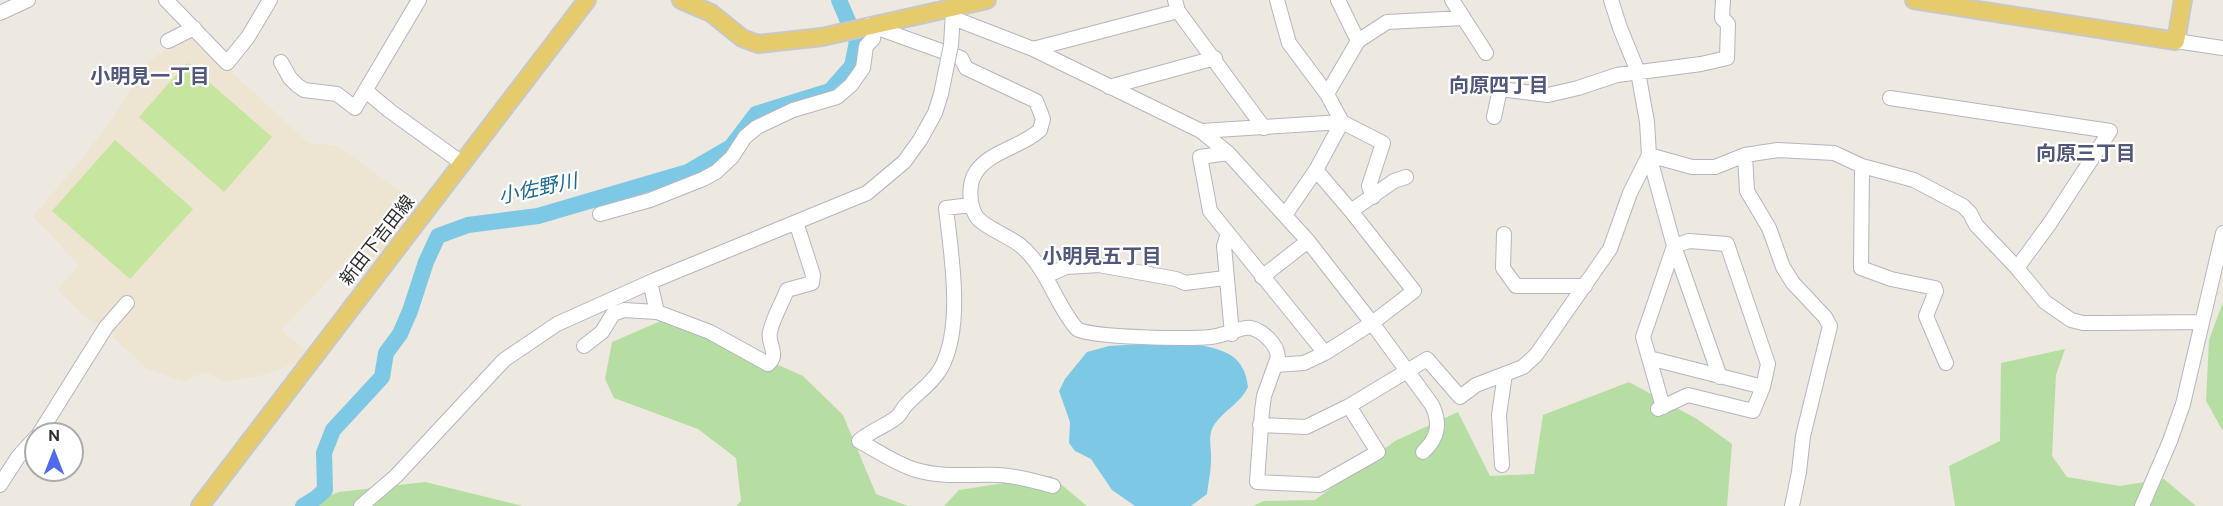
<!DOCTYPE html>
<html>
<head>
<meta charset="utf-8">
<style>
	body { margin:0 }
	#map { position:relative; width:2223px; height:506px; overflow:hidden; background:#ede8e0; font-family:"DM Sans",sans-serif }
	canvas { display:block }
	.north { position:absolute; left:24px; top:422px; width:60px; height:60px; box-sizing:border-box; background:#fff; border:2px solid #ababab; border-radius:50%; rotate:0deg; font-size:16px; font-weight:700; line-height:24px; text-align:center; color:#2d2d2d }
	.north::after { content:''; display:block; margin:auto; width:21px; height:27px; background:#4f6aec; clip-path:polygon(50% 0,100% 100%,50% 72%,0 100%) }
</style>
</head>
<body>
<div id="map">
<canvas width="2223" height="506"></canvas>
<div class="north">N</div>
</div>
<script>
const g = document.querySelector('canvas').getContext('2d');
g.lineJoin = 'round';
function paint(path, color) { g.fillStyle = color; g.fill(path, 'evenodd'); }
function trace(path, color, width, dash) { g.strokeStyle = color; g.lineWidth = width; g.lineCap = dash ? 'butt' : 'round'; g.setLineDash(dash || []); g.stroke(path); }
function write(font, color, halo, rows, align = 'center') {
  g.font = font + ' "DM Sans","Noto Sans JP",sans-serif'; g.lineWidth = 4.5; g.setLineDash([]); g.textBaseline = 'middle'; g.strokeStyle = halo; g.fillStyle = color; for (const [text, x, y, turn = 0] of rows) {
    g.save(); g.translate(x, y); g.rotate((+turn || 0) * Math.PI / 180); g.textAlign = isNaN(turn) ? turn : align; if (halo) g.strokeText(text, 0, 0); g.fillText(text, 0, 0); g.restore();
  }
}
const education = new Path2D(`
	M192,35l116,108 30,3 49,36 39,24 -46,57 -23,-17 -21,26 -55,58 29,24 -10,8 -38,13 -36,7 -19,-9 -14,3 -7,7 -40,-15 -38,-36 -27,-19 -23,-23 21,-25 -46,-49 48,-56 33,-43 26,-44 9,-12 28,-19z`);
const green = new Path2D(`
	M2223,302v129l-17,-30 3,-61z
	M670,317l133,59 40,39 33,79 32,12h-172l5,-5 -5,-43 -38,-29 -84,-31 -9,-19 7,-37z
	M2065,349l-9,26 -4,81 15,21 53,9 44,-7 32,27h-241l-6,-40 51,-25 1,-78z
	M1629,382l68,37 35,25 -5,62h-474l11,-5 51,-1 80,-59 63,-29 32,64 44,-2 9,-59z
	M1051,476l36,30h-143l15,-16z
	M425,482l98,24h-221l37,-14z`);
const pitch = new Path2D(`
	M187,63l85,74 -48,55 -85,-75z
	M115,140l78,69 -63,70 -78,-68z`);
const water = new Path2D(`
	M1143,344c28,0 87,-5 100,25 3,5 4,12 5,18 -7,16 -24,23 -34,38 -7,10 -2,24 -3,36 0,11 -3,22 -4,33l-16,12h-56l-23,-16 -21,-31 -16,-8 -6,-8 1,-21 -11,-31 6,-12 22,-27 22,-6z`);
const river = new Path2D(`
	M303,506l13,-8 9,-8 -1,-37 9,-23 49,-53 4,-24 14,-19 10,-23 16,-49 12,-26 30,-11 70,-9 150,-44 43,-25 25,-33 74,-23 22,-25 5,-24 -18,-42`);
const minor = new Path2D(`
	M166,0l61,63 21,-26 22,-37
	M1175,0l3,11 86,117
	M1277,0l12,43 38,51 15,28
	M1338,0l20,41
	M1452,0l34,53
	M1611,0l9,28 18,44 9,50 2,33 25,91 46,131
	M0,13l28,-13
	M953,18l80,31 168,82 27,22 80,88 64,82 60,82c9,19 6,33 -9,47
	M869,25l92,33 5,10 70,33 7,18 -3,11c-18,17 -50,21 -64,42 -8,12 -7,32 0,44 7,11 35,21 45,30 27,23 34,58 56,83 16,9 113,10 134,8 11,-1 34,-11 40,-9 12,3 26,16 27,29l-14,39 -2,15 -5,71 63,3 58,-33 -29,-46
	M168,41l26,-13
	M2176,41l47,7
	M951,45l2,-33
	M1033,49l145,-38
	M281,62l9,16 7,7 7,5 33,4 18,14 64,-108
	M1109,87l106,-29
	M366,91l24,20 72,52
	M1327,94l31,-53 29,-19 76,-4
	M1890,98l220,33 -60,92 -33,45
	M1494,117l6,-28 48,6 30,-7 39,-13 84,-11 26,-6 1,-34 -6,-6 1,-18
	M1201,131l141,-9 41,21 -14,43 4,11
	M1228,153l-28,4 10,54 115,142
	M1649,155l43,12h23l30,-12 33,-5 56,3 28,13 52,14 49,26 7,7 6,12 41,43 28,34 26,18 12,3h22l97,-1
	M1745,155l2,36 22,37 14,39 10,16 32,34 5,9 -27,110 -4,36 -7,34
	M1862,166l-1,102 30,11 44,9 1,3 -10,25 20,47
	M971,205l-25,3c5,46 18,118 -5,160 -9,16 -23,24 -35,37 -3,3 -5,8 -8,11 -8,8 -28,15 -39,25 19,10 37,23 57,29 27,8 56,4 83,5 19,1 36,6 54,11
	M1351,211l43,-30 12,-4
	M600,214l50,-14 53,-21 13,-7 16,-15 13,-20 12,-10 36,-17 44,-13 14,-12 12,-17 3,-22 7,-7 1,-11
	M1285,215l31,-45 26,-48
	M1228,233l-4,13 8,88
	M1504,234l-1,34 13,18h69
	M1046,276l20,-9 33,-2 77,14 9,4 40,-5
	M1262,277l46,-36
	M650,282l7,30 53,20 58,32c12,-10 -1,-20 2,-32 3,-14 12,-29 17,-42l25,-7 1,-8 -17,-53
	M584,346l18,-14 11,-18 11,-4 33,2
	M1649,358l114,29
	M1276,365l28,-2 21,-10 47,-30 42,-32 -63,-80 -35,-41
	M1663,407l-20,-70 31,-91
	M1658,409l30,-14 65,16 10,-24 5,-23 -41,-120 -38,-3 -15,5
	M1260,425l46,2 43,-21 78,-47 33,38 16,-12 47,-18 13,-12 74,-106 20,-56 19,-38
	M39,434l67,-107 21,-24
	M1502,465l-3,-50 6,-41
	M0,485l18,-28 18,-20
	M361,506l35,-30 108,-116 53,-36 98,-44 212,-87 37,-31 16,-22 15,-27 6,-19
	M2142,506l28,-65 13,-37 40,-171`);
const major = new Path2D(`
	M681,0l30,13 31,25 16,6 64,-7 165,-37
	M1914,0l262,41 7,-41
	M200,506l387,-506`);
const minorBridge = new Path2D(`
	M941,94l10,-49`);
const streetNames = [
	["新田下吉田線",378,241,-52]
];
const neighbourhoodNames = [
	["小明見一丁目",150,78],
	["向原四丁目",1499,87],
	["向原三丁目",2086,155],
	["小明見五丁目",1102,258]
];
const waterNames = [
	["小佐野川",538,190,-12]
];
paint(education, '#ede4d2');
paint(green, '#b6dea2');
paint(pitch, '#c6e59f');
paint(water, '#7dc9e5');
trace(river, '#7dc9e5', 16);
trace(minor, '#b4b6bf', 16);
trace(major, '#c8c8c8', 20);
trace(minor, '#fff', 14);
trace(major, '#e6cb6c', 16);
trace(minorBridge, '#b4b6bf', 16, []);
trace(minorBridge, '#fff', 14);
write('18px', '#2d2d2d', '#fff', streetNames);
write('bold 20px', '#50577a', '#fff', neighbourhoodNames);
write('italic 20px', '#196994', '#fff', waterNames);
</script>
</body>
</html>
